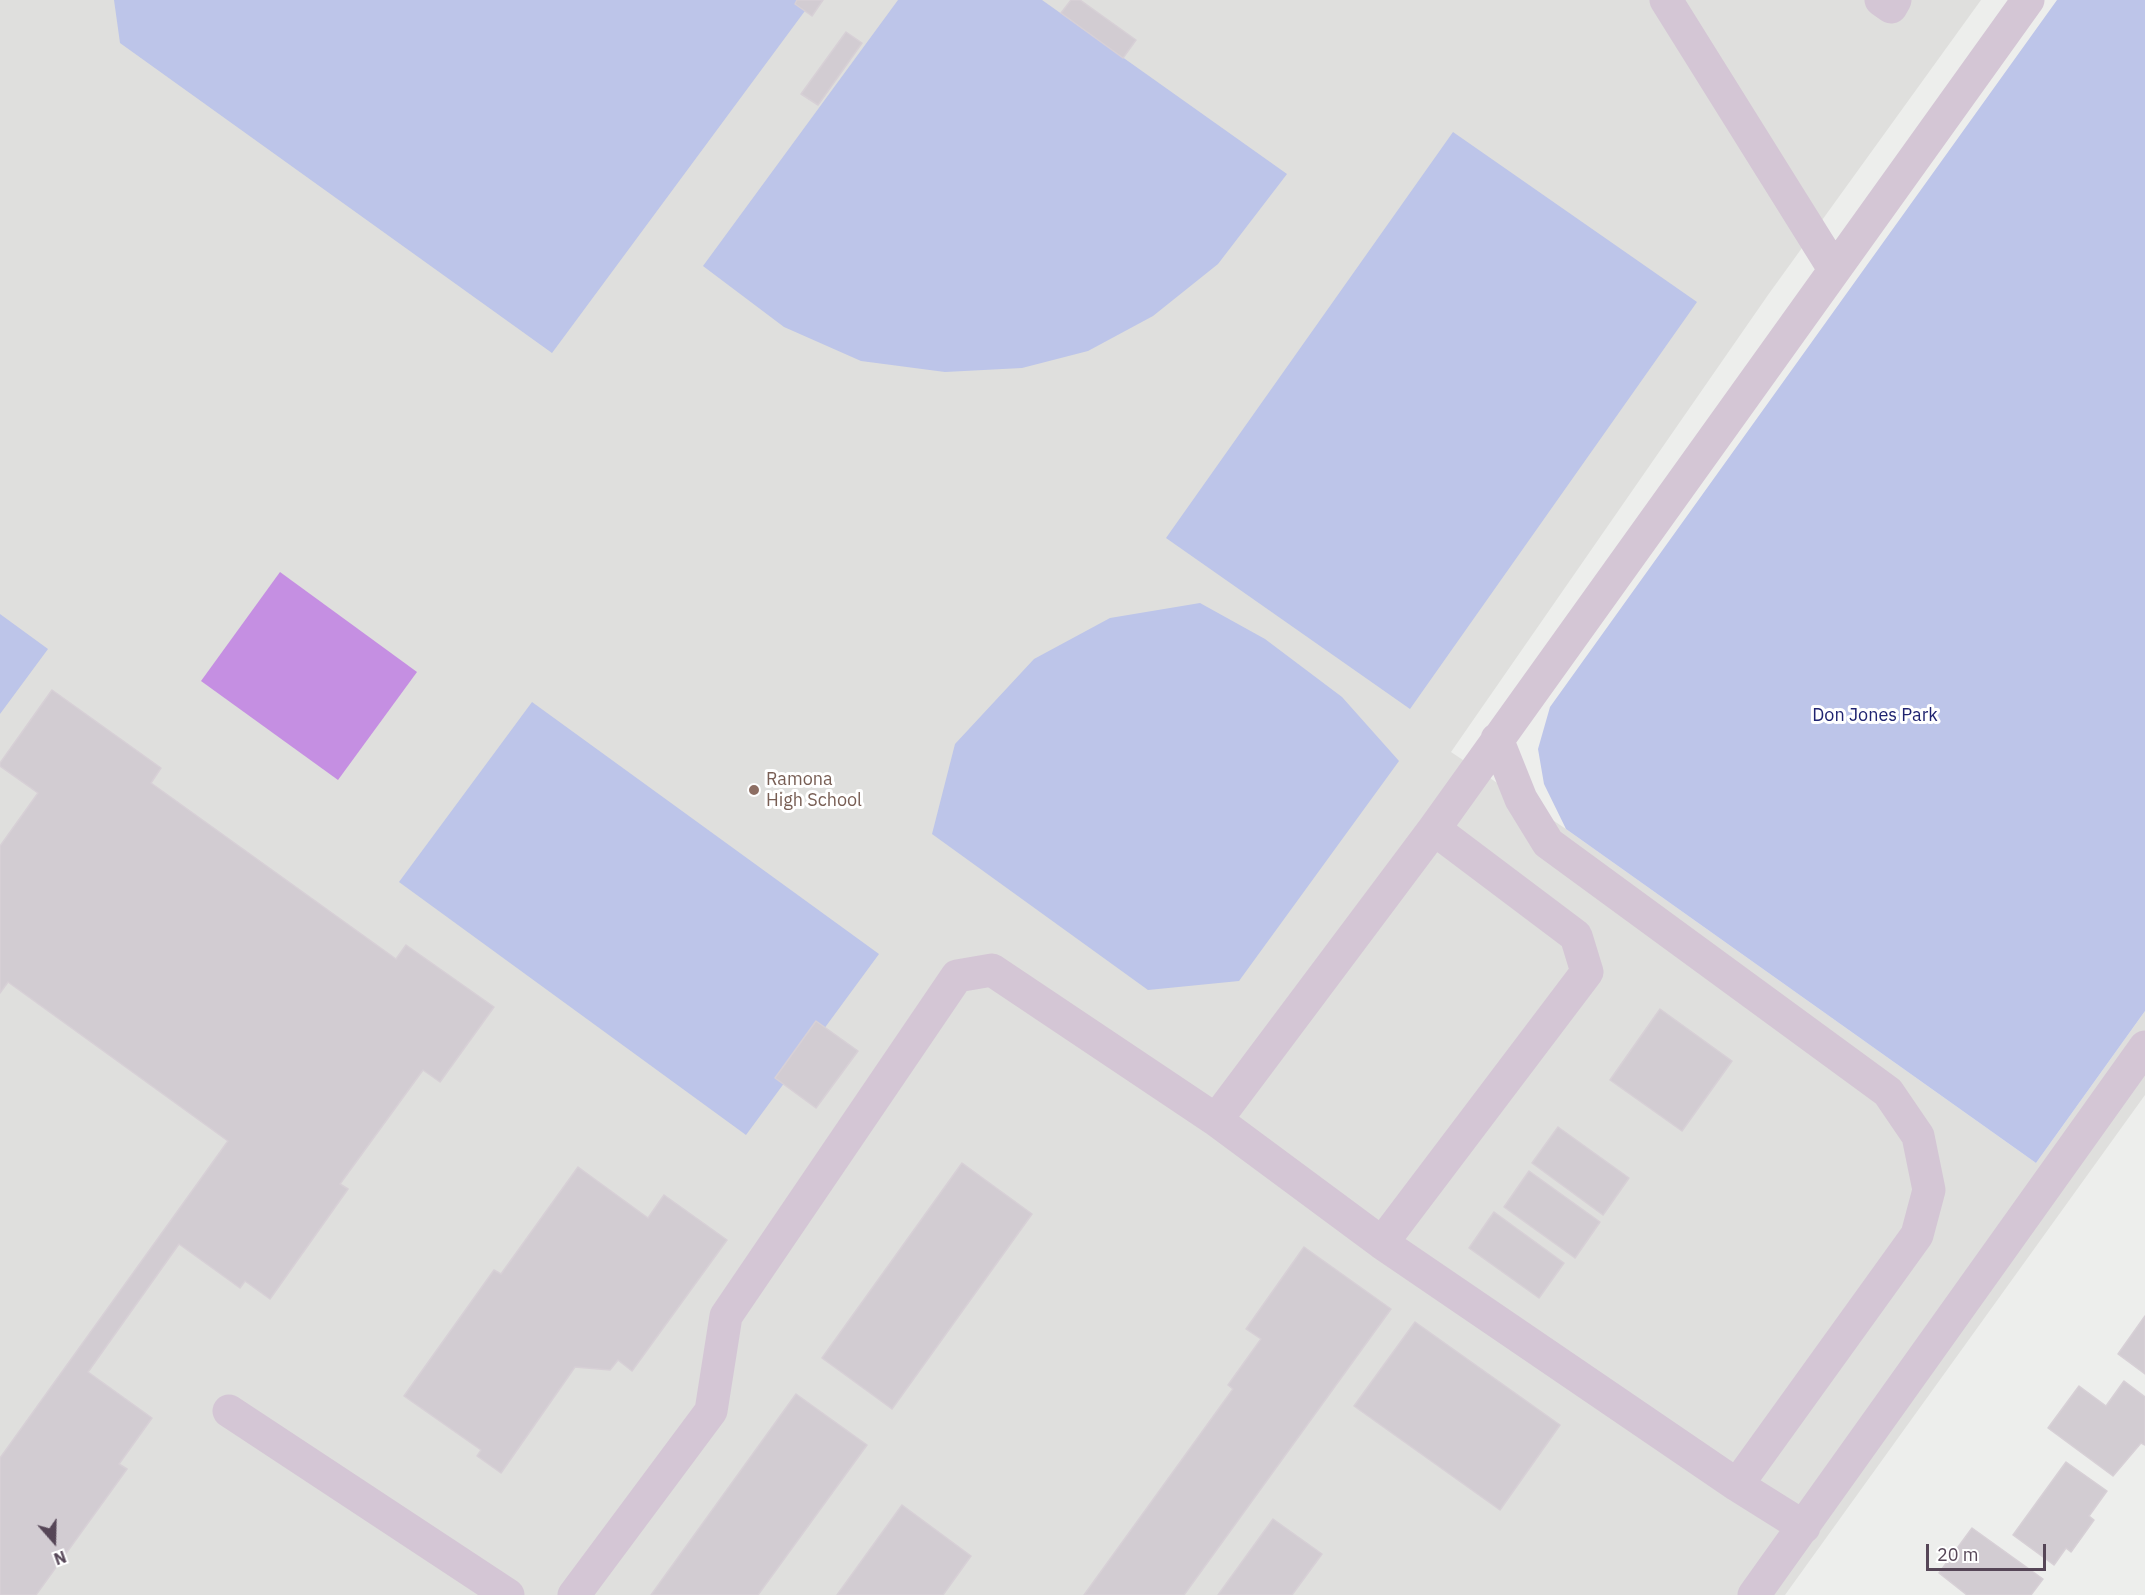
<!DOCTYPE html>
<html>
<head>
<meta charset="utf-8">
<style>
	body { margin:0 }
	#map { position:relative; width:2145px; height:1595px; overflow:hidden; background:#edeeec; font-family:"IBM Plex Sans",sans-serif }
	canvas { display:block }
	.north { position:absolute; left:24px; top:1511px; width:60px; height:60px; -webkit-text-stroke:4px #fff; paint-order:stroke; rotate:160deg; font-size:16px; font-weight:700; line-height:24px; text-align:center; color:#564657 }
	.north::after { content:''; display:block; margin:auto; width:21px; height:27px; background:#564657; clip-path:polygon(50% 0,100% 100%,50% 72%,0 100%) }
	.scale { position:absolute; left:1926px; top:1544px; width:120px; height:27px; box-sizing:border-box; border:3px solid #564657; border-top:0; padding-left:8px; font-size:18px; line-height:21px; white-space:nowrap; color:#564657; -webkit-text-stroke:4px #fff; paint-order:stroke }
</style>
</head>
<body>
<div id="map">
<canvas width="2145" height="1595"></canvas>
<div class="north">N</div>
<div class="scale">20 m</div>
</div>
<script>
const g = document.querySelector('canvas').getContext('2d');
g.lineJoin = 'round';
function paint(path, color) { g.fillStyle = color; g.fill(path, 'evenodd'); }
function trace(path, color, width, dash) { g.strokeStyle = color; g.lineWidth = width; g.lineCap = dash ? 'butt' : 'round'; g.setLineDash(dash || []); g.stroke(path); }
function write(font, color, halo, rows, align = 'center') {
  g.font = font + ' "IBM Plex Sans",sans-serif'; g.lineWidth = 6; g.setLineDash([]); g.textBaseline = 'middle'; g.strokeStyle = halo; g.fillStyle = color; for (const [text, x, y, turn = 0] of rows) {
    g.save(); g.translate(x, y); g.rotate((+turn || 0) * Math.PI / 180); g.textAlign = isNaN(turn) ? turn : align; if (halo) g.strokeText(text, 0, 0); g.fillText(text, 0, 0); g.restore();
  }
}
const education = new Path2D(`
	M0,0h1981l-213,295 -317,457 115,77 470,334 109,-152v84l-360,500h-1785z`);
const green = new Path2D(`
	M114,0h699l-261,353 -432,-310z
	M898,0h144l245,174 -69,90 -65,52 -65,35 -66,17 -77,4 -84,-11 -77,-34 -81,-61z
	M2057,0h88v1011l-109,152 -470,-334 -22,-45 -6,-35 12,-42z
	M1453,132l244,170 -287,407 -244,-171z
	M1200,603l65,36 77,58 57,64 -160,220 -91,9 -216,-156 23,-90 79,-85 76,-41z
	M0,614l48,35 -48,65z
	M532,702l347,252 -133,181 -347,-253z`);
const water = new Path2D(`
	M280,572l137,100 -79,108 -137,-99z`);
const building = new Path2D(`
	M797,0h26l-11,16 -17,-12z
	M1071,0h9l56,40 -13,18 -62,-45z
	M846,32l16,11 -44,62 -17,-11z
	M52,690l109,78 -10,15 245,176 10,-14 88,62 -54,75 -17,-12 -83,114 8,5 -78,110 -25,-18 -5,7 -61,-44 -91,128 64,46 -33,46 8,5 -91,126h-36v-137l228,-317 -220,-159 -8,11v-147l38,-53 -38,-27v-3z
	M1660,1009l72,52 -50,70 -72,-51z
	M816,1021l42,30 -42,57 -41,-30z
	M1558,1127l71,51 -26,37 -71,-52z
	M962,1163l70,51 -140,195 -70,-51z
	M578,1167l70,51 16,-23 63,45 -95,131 -14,-11 -8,10 -35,-3 -74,106 -24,-17 4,-6 -77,-54 90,-126 7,4z
	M1529,1171l71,51 -25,36 -71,-51z
	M1494,1212l70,51 -25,35 -70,-50z
	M1304,1247l87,62 -207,286h-100l149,-206 -5,-4 33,-46 -15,-10z
	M2145,1316v58l-27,-20z
	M1415,1322l145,103 -60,85 -146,-104z
	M2124,1381l21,16v48l-4,-2 -28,33 -65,-48 31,-42 27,20z
	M796,1394l71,51 -109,150h-107z
	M2066,1462l41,29 -18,25 5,4 -23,32 -5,-4 -12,17 -41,-30z
	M902,1505l69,51 -28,39h-106z
	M1273,1519l49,35 -30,41h-74z
	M1972,1528l71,51 -12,16h-64l-28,-22z`);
const minor = new Path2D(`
	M1666,0l168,269
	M1881,0l10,7 4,-7
	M1497,739l24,60 27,44 340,249 30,44 11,54 -12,45 -180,250
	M1216,1120l166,123 205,-271 -11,-36 -142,-107
	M1382,1243l355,242 67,42
	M229,1411l279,184
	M574,1595l137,-184 15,-95 231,-340 35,-6 224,150 218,-291 594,-829
	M1754,1595l391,-548`);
const markers = [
	[754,790,6,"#8d6e63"]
];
const parkNames = [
	["Don Jones Park",1875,716]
];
const educationNames = [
	["Ramona",766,780],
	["High School",766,801]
];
paint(education, '#dfdfdd');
paint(green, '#bdc5e9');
paint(water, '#c58fe2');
paint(building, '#d2ccd2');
trace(building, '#d7d0d6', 1.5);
trace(minor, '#d4c6d5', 33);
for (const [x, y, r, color] of markers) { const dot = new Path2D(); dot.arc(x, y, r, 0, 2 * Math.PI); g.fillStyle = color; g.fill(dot); trace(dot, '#fff', 2); }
write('18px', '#1f2370', '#fff', parkNames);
write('18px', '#785e54', '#fff', educationNames, 'left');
</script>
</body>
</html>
